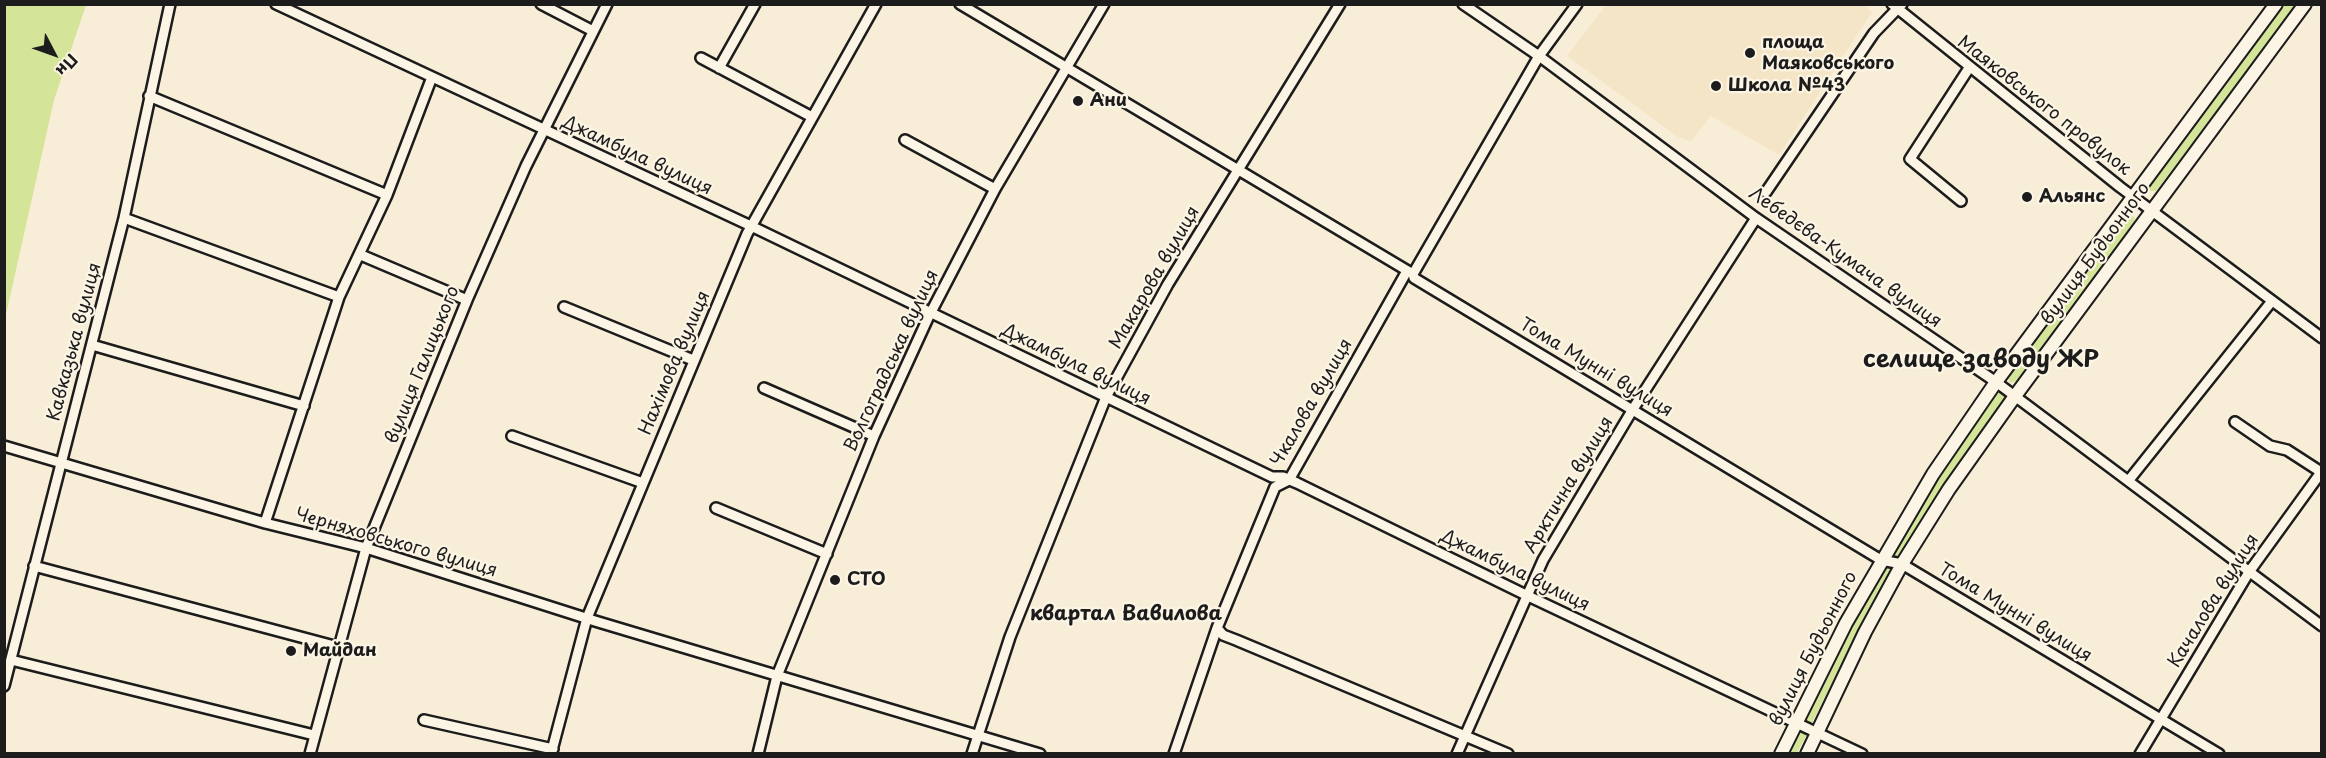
<!DOCTYPE html>
<html>
<head>
<meta charset="utf-8">
<style>
	body { margin:0 }
	#map { position:relative; width:2326px; height:758px; overflow:hidden; background:#f8eed7; font-family:"Playpen Sans",sans-serif }
	canvas { display:block }
	.frame { position:absolute; inset:0; border:6px solid #1c1c1c; pointer-events:none }
	.north { position:absolute; left:24px; top:24px; width:60px; height:60px; -webkit-text-stroke:4px #fcf5e5; paint-order:stroke; rotate:131deg; font-size:16px; font-weight:700; line-height:24px; text-align:center; color:#1c1c1c }
	.north::after { content:''; display:block; margin:auto; width:21px; height:27px; background:#1c1c1c; clip-path:polygon(50% 0,100% 100%,50% 72%,0 100%) }
</style>
</head>
<body>
<div id="map">
<canvas width="2326" height="758"></canvas>
<div class="frame"></div>
<div class="north">Пн</div>
</div>
<script>
const g = document.querySelector('canvas').getContext('2d');
g.lineJoin = 'round';
function paint(path, color) { g.fillStyle = color; g.fill(path, 'evenodd'); }
function trace(path, color, width, dash) { g.strokeStyle = color; g.lineWidth = width; g.lineCap = dash ? 'butt' : 'round'; g.setLineDash(dash || []); g.stroke(path); }
function write(font, color, halo, rows, align = 'center') {
  g.font = font + ' "Playpen Sans",sans-serif'; g.lineWidth = 4.5; g.setLineDash([]); g.textBaseline = 'middle'; g.strokeStyle = halo; g.fillStyle = color; for (const [text, x, y, turn = 0] of rows) {
    g.save(); g.translate(x, y); g.rotate((+turn || 0) * Math.PI / 180); g.textAlign = isNaN(turn) ? turn : align; if (halo) g.strokeText(text, 0, 0); g.fillText(text, 0, 0); g.restore();
  }
}
const built = new Path2D(`
	M1862,4l10,8 -93,143 -68,-39 -20,25 -13,-4 -111,-81 39,-51z`);
const green = new Path2D(`
	M5,4l81,1 -32,95 -49,219z
	M2285,5h13l-142,186h-7l-1,-7z
	M2129,214l6,4 -2,6 -117,157 -6,2 -3,-7 118,-161z
	M1999,392l5,5 -1,5 -63,89 -41,67h-10l42,-70z
	M1884,566l10,2 -35,60 -48,97 -9,-4 49,-98z
	M1800,727l8,5 -11,21 -10,1z`);
const minor = new Path2D(`
	M276,4l475,222 521,251h11l14,6 229,112 336,159
	M541,4l52,27
	M960,4l453,270 1,4 467,282 21,4 317,190
	M1463,4l76,52 217,162 240,164 326,244
	M1892,4l228,183 202,151
	M701,58l111,59
	M719,68l36,-64
	M149,96l238,99
	M905,140l90,49
	M1766,192l108,-159 28,-29
	M1961,201l-51,-42 59,-91
	M124,218l215,79
	M361,255l106,45
	M1413,274l126,-218 38,-52
	M564,307l129,53
	M92,345l212,61
	M764,388l110,48
	M2235,422l35,24 17,4 34,22
	M512,436l131,47
	M4,446l261,77 101,25 229,73 445,133
	M2129,480l143,-179
	M716,508l111,46
	M265,523l74,-226 48,-102 45,-118
	M34,566l304,81
	M1217,628l6,7 13,5 272,114
	M11,660l303,75
	M4,686l120,-468 46,-214
	M424,720l129,29
	M310,754l56,-206 101,-248 59,-134 81,-162
	M551,754l36,-136 160,-384 129,-230
	M758,754l19,-78 97,-240 54,-118 67,-129 109,-185
	M972,754l38,-117 96,-240 62,-113 172,-280
	M1174,754l43,-126 58,-141 14,-7 118,-209
	M1457,754l86,-194 90,-151 123,-191
	M2140,754l109,-182 73,-101`);
const major = new Path2D(`
	M1781,754l65,-131 87,-149 63,-92 280,-378
	M1807,754l58,-122 37,-68 47,-75 66,-93 290,-392`);
const markers = [
	[1750,53,6,"#1c1c1c"],
	[1716,86,6,"#1c1c1c"],
	[1078,101,6,"#1c1c1c"],
	[2027,197,6,"#1c1c1c"],
	[835,580,6,"#1c1c1c"],
	[291,651,6,"#1c1c1c"]
];
const poiNames = [
	["площа",1762,43],
	["Маяковського",1762,64],
	["Школа №43",1728,86],
	["Ани",1090,101],
	["Альянс",2039,197],
	["СТО",847,580],
	["Майдан",303,651]
];
const streetNames = [
	["Маяковського провулок",2044,106,38],
	["Джамбула вулиця",637,156,25],
	["вулиця Будьонного",2096,254,-54],
	["Лебедєва-Кумача вулиця",1845,258,35],
	["Макарова вулиця",1155,278,-60],
	["Кавказька вулиця",75,342,-75],
	["Волгоградська вулиця",892,361,-65],
	["Нахімова вулиця",675,363,-67],
	["вулиця Галицького",423,365,-68],
	["Джамбула вулиця",1076,365,26],
	["Тома Мунні вулиця",1596,368,31],
	["Чкалова вулиця",1312,403,-60],
	["Арктична вулиця",1569,485,-59],
	["Черняховського вулиця",396,543,16],
	["Джамбула вулиця",1515,571,26],
	["Качалова вулиця",2214,601,-58],
	["Тома Мунні вулиця",2015,613,31],
	["вулиця Будьонного",1814,649,-63]
];
const neighbourhoodNames = [
	["квартал Вавилова",1126,614]
];
const districtNames = [
	["селище заводу ЖР",1981,360]
];
paint(built, '#f4e5c6');
paint(green, '#d4e498');
trace(minor, '#1c1c1c', 14);
trace(major, '#1c1c1c', 16);
trace(minor, '#fcf5e5', 9);
trace(major, '#fcf5e5', 12);
for (const [x, y, r, color] of markers) { const dot = new Path2D(); dot.arc(x, y, r, 0, 2 * Math.PI); g.fillStyle = color; g.fill(dot); trace(dot, '#fcf5e5', 2); }
write('bold 18px', '#1c1c1c', '#fcf5e5', poiNames, 'left');
write('18px', '#1c1c1c', '#fcf5e5', streetNames);
write('bold 20px', '#1c1c1c', '#fcf5e5', neighbourhoodNames);
write('bold 24px', '#1c1c1c', '#fcf5e5', districtNames);
</script>
</body>
</html>
